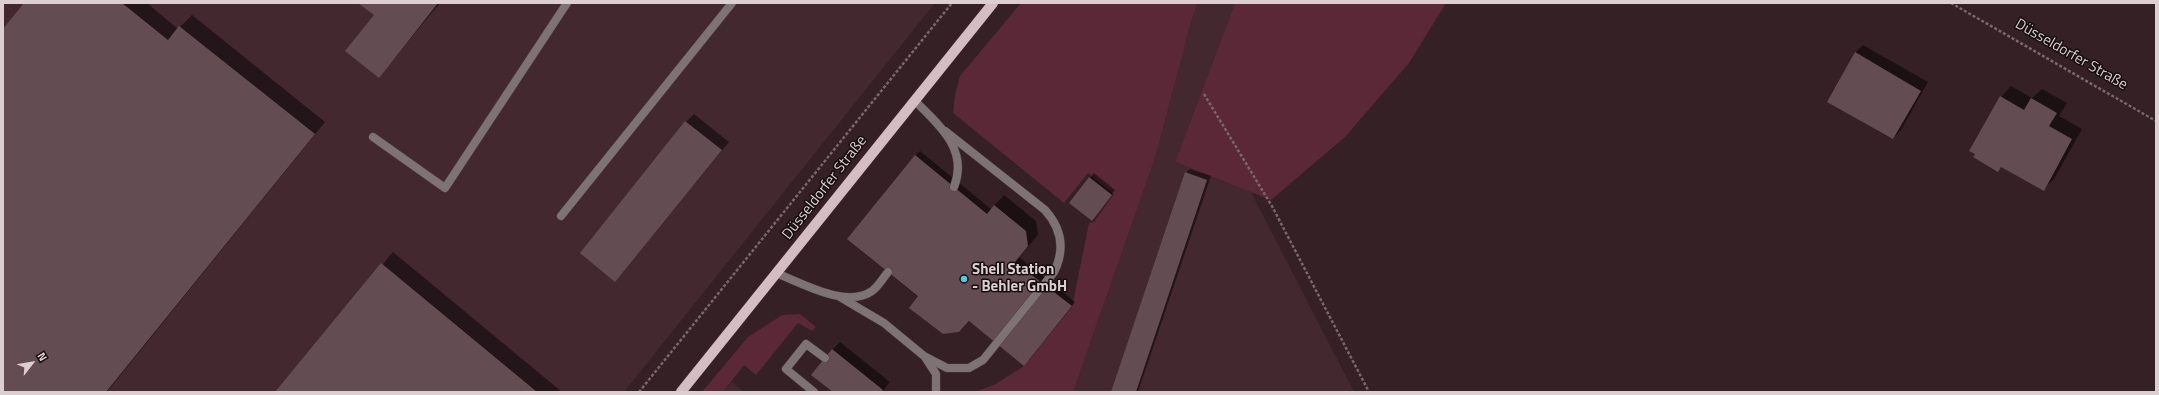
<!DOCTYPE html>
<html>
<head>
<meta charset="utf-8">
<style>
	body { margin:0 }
	#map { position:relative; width:2159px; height:395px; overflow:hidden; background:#342025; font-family:"Titillium Web",sans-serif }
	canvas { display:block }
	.frame { position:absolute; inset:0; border:4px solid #dcced1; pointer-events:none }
	.north { position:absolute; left:12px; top:343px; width:40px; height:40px; -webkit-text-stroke:3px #160d0f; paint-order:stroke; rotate:59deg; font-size:11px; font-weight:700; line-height:16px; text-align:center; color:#dcced1 }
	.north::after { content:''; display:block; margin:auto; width:14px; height:18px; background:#dcced1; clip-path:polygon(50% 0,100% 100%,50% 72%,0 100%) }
</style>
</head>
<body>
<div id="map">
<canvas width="2159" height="395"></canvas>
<div class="frame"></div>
<div class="north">N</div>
</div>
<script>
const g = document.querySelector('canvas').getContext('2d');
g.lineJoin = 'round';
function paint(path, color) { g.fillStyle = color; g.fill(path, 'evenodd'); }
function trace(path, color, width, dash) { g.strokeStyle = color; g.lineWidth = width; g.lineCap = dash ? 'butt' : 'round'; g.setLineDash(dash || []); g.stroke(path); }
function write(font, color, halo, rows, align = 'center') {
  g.font = font + ' "Titillium Web",sans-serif'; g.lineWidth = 3; g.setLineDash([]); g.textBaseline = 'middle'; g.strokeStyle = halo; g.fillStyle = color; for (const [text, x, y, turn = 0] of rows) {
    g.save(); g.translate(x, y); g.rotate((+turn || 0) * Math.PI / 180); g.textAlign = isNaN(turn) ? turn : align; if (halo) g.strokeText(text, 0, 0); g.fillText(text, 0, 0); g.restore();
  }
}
const built = new Path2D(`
	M3,3h932l-311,389h-621z
	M1198,3h37l-60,159 76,30 103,200h-281l83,-237 35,-133z
	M732,382l12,10h-21z`);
const green = new Path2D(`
	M1021,3h177l-7,19 -35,133 -83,237h-98l21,-8 28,-18 48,-59 17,-84 5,-1 20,-28 -26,-21 -24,30 -111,-90 2,-18 5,-19z
	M1235,3h211l-37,60 -64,74 -74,63 -96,-38z
	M800,314l16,13 -4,4 -14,-8 -42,52 -12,-10 -21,27h-21l46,-55 34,-22z`);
const shadow = new Path2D(`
	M25,3h122l31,26 14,-14 133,107 -218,270h-104v-361z
	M360,3h80l-61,73 -4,-61z
	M1863,45l65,37 -27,48 -8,8 -38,-85z
	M2011,86l21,12 10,-9 25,14 -8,13 23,13 -28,50 -11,10 -41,-23 -4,4 -27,-19 30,-54z
	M694,114l35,28 -114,139 71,-159z
	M920,151l71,58 13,-14 32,26 2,14 -19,22 56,45 -46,58 -59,-39 -11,11 -34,-41 -10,-135z
	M1190,169l21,7 -73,216h-26l73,-219z
	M1094,173l21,17 -19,25 -26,-13z
	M393,252l169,140h-285z
	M840,342l50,40 -8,10h-48l-2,-42z`);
const building = new Path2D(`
	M24,3h98l46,37 11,-14 136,108 -209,258h-103v-363z
	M358,3h80l-59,75 -34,-27 29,-36z
	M1855,52l66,39 -28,48 -66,-37z
	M2000,96l24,14 7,-12 26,15 -8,13 23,13 -28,52 -43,-24 -3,5 -25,-15 2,-3 -6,-3z
	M685,121l37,29 -107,132 -35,-29z
	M915,155l72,59 7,-9 32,26 2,15 -13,16 57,44 -48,60 -55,-45 -10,11 -16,2 -34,-26 9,-12 -71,-57z
	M1185,172l22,8 -71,212h-25z
	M1089,177l23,18 -20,26 -23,-18z
	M381,263l156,129h-262z
	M832,349l51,41 -2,2h-48l-22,-17z`);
const path = new Path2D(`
	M1951,3l205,118
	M1204,94l69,114 96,184
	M639,392l313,-389`);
const lane = new Path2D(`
	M914,100c24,24 55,49 40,87
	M373,137l72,51 122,-185
	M561,216l171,-213
	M776,273c26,10 71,36 96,18 6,-4 11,-13 16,-19
	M840,297l44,26 40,33 23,12h22l14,-8 71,-88c11,-22 8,-43 -9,-62l-100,-79
	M925,357l11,17v18
	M814,392l-28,-23 20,-25 19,14`);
const primary = new Path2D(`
	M681,392l312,-389`);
const markers = [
	[964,279,4,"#56c9e0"]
];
const streetNames = [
	["Düsseldorfer Straße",2071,55,30],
	["Düsseldorfer Straße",825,188,-52]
];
const poiNames = [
	["Shell Station",972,270],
	["- Behler GmbH",972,287]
];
paint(built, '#43282f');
paint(green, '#5a2837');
paint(shadow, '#0007');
paint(building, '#644d52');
trace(lane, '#4f3c41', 9);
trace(primary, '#4f3c41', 11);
trace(path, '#79676b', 2.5, [3, 2]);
trace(lane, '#7d7274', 8);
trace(primary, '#d5bec3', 10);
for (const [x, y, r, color] of markers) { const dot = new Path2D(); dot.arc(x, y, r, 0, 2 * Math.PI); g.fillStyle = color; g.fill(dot); trace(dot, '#160d0f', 1.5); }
write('15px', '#dcced1', '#160d0f', streetNames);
write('bold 15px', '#dcced1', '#160d0f', poiNames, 'left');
</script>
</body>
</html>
